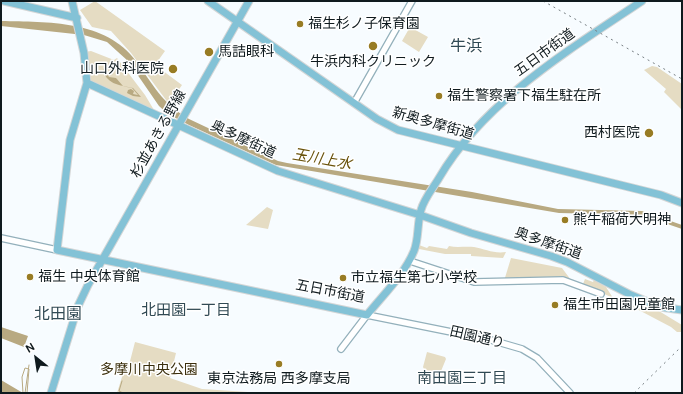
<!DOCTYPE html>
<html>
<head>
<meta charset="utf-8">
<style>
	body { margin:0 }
	#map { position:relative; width:683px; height:394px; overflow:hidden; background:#f7fcff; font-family:"DM Sans",sans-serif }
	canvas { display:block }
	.frame { position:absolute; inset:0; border:2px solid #0f1a1e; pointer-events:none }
	.north { position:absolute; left:16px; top:338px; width:40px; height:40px; -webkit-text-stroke:3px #fff; paint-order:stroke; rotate:330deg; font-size:11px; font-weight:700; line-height:16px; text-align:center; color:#0f1a1e }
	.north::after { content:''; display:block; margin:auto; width:14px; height:18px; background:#0f1a1e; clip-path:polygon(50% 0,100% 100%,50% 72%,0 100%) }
</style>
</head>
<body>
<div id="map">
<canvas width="683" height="394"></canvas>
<div class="frame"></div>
<div class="north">N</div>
</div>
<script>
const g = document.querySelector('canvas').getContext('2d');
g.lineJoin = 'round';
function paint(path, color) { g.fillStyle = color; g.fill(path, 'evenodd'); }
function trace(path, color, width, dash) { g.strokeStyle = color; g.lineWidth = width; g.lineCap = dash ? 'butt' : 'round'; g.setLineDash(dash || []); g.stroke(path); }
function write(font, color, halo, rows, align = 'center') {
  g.font = font + ' "DM Sans","Noto Sans JP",sans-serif'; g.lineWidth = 3; g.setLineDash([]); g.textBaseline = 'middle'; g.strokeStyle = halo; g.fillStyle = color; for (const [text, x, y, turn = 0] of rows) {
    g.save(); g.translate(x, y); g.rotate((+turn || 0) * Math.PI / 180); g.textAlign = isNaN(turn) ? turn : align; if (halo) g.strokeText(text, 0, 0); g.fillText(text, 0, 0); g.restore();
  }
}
const green = new Path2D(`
	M95,1l70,50 -10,14 27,20 -13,19 -38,-51 -20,-22 -19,-4 -12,-17z
	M410,27l18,10 -9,15 -17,-11z
	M91,51l23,9 3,-2 28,37 9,15 -64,-29 -5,-29z
	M652,66l5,1 25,17 -1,25 -17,-17 2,-3 -22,-19z
	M267,207l6,3 -5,19 -22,-4z
	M419,245l8,3 2,-2 18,3 2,-3c8,2 16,0 25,1 11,2 20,7 32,5l-3,6 -32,-2v-2h-26l-26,-5z
	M511,258l51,10 9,12 -67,1z
	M585,279l8,3 1,-2 12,7 7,11 -30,-14z
	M636,300l13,5 33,20v7h-5l-6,-5 -38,-20z
	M135,342l41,11 -6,25 32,11 61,4h-146l9,-29 3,1z
	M427,352l18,5 1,2 -7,17 -15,-7 -1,-2z`);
const water = new Path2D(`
	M1,21c46,1 105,-1 135,40 18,25 25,41 53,58l89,42 9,2 185,29 86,17 84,2 40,14v4l-41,-14 -82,-2 -283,-48 -87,-40 -21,-11 -9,-8 -31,-45 -21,-19 -23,-7 -83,-9z
	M103,68l6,9 7,1 7,8 10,2 8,9 -8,-1 -6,-3 1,-3 3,-1 3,2 -1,3 5,1 -6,-7c-13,-3 -27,-4 -29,-20z
	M1,327l27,9 -4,11 -23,-9z
	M1,380l22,13h-22z`);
const stream = new Path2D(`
	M122,381l-3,10 4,2
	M23,393l-1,-16 3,-9 4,1 -2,24
	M25,393l4,-28`);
const minor = new Path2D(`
	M354,103l58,-102
	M1,238l56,12
	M413,262l61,20 89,-2 38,14
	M341,349l26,-34 124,25 31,9 15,9 33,35`);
const major = new Path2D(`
	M4,1l73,17
	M72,1l12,52 3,30 -17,57 -13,110 310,65c16,-20 37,-40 47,-64 5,-12 3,-28 7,-41 3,-11 12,-22 18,-32 45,-77 130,-128 203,-177
	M208,1l169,118 21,11 263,65 21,8
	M87,83l191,88 142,44 51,18 80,23 16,6 64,33 29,12 22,3
	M51,393l27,-87 10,-21 161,-284`);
const rail = new Path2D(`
	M543,1l139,78
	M634,393l48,-47`);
const markers = [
	[300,24,4,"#987c24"],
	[373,46,5,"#987c24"],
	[209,52,5,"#987c24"],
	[173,69,5,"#987c24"],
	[439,96,4,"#987c24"],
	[649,133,5,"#987c24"],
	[565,220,4,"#987c24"],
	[30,277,4,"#987c24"],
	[343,278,4,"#987c24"],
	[555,305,4,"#987c24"],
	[279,364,4,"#987c24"]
];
const poiNames = [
	["福生杉ノ子保育園",308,24],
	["馬詰眼科",218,52],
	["牛浜内科クリニック",373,62,"center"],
	["山口外科医院",164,69,"right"],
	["福生警察署下福生駐在所",447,96],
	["西村医院",640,133,"right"],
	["熊牛稲荷大明神",573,220],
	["福生 中央体育館",38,277],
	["市立福生第七小学校",351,278],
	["福生市田園児童館",563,305],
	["東京法務局 西多摩支局",279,379,"center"]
];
const streetNames = [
	["五日市街道",545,53,-36],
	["新奥多摩街道",433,124,16],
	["杉並あきる野線",159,134,-61],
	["奥多摩街道",243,140,25],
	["奥多摩街道",548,244,19],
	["五日市街道",330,292,11],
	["田園通り",477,338,13]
];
const parkNames = [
	["多摩川中央公園",149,370]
];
const waterNames = [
	["玉川上水",322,160,10]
];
const neighbourhoodNames = [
	["北田園一丁目",186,311],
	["南田園三丁目",462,379]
];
const quarterNames = [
	["牛浜",466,47],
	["北田園",58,315]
];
paint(green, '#e5dcc3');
paint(water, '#b8a981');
trace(stream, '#b8a981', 1);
trace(minor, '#93b0bb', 8);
trace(major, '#d4d6d6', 9);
trace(minor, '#fff', 5.5);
trace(major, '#83c2d6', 7);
trace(rail, '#767e82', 1, [2, 4]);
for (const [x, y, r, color] of markers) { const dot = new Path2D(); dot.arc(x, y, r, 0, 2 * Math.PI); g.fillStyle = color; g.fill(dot); trace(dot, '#fff', 1.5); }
write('14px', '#0f1a1e', '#fff', poiNames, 'left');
write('14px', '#0f1a1e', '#fff', streetNames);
write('14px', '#3b2f0d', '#fff', parkNames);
write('italic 15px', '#69530c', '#fff', waterNames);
write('15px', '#314a54', '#fff', neighbourhoodNames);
write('16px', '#314a54', '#fff', quarterNames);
</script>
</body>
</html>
